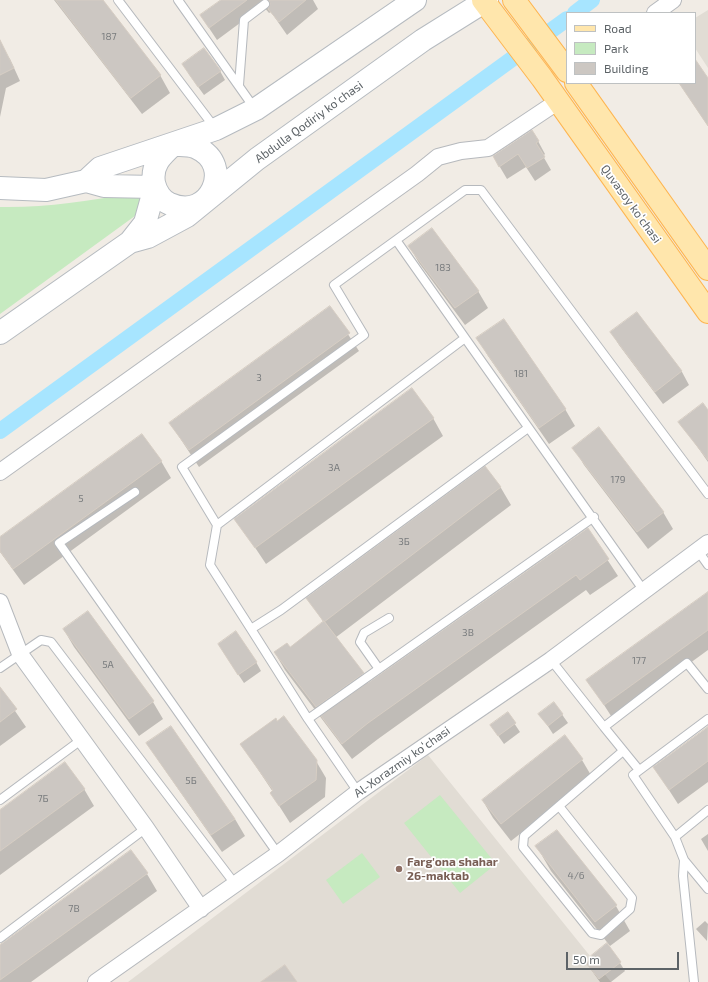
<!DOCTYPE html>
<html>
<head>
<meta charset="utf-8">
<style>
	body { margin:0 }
	#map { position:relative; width:708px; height:982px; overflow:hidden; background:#f1ece5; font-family:"Exo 2",sans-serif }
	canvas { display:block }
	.legend { position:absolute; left:566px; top:12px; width:130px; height:72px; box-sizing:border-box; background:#fff; border:1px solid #bec1c2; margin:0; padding:5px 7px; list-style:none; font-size:12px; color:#5d6367 }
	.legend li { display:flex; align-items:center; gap:8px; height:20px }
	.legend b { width:20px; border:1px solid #bec1c2 }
	.scale { position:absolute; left:566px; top:952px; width:113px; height:18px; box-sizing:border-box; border:2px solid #5d6367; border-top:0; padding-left:5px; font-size:12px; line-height:14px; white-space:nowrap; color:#5d6367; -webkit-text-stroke:3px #fff; paint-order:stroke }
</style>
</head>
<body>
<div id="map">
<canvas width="708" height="982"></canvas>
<ul class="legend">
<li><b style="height:5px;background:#ffe6ac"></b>Road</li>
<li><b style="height:11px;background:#c6eac0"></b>Park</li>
<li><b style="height:11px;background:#ccc7c2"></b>Building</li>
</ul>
<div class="scale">50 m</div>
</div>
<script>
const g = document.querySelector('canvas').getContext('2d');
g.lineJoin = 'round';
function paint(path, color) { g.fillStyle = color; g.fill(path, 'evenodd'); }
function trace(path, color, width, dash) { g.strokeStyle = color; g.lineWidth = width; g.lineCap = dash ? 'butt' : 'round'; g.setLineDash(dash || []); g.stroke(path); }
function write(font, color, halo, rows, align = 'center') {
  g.font = font + ' "Exo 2",sans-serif'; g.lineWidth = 3.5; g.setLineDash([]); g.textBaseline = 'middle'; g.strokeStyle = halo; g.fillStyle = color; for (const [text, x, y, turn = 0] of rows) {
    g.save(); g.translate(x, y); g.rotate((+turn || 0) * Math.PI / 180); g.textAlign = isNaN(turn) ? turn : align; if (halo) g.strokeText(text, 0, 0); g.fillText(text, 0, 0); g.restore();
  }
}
const education = new Path2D(`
	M708,10v58l-13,-20v-30z
	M428,755l183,227h-483z`);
const green = new Path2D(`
	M130,194l10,1 3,4 -4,14 -139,101v-107c44,1 86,-6 130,-13z
	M440,795l56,69 -36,29 -56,-70z
	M362,853l18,24 -37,27 -17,-24z`);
const shadow = new Path2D(`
	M54,0h48l58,75 10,18 -28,21z
	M222,0h91l5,9 -31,26 -16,-23 -2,1 -6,-7 -46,34 -16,-24z
	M0,48l10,11 10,22 -14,7 -6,29z
	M695,61l13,19v46l-29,-43h16z
	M220,71l5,9 -21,15 -16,-22z
	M538,141l7,13 -2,2 8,14 -16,11 -9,-14 -19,12 -13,-22z
	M409,246l69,45 10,17 -23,17 -46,-62z
	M330,307l29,44 -160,116 -29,-44z
	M637,313l45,59 7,13 -26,19 -44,-59 -8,-13z
	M478,339l87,70 10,17 -26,18 -61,-88z
	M708,411v51l-28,-40z
	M433,418l10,18 -177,128 -30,-45z
	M574,448l89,64 10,17 -25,20 -64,-84z
	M161,461l10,17 -147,107 -24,-33v-14z
	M485,468l16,20 10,17 -176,133 34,46 219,-154 30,46 -28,19 -4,-5 -208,149 -26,20 -67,-89 -10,-17 15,-5 34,-25 -16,-25z
	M708,593v57l-95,69 -25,-39z
	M87,613l66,89 10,17 -24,17 -65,-89 -10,-17z
	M224,653l32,9 5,9 -17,12z
	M0,689l26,38 -26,19z
	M554,703l14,20 -15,11 -13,-20z
	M508,714l12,18 -16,12 -7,-10z
	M708,728v54l-30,22 -24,-37z
	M565,737l17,23 10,17 -81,64 -18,-23 -10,-17z
	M148,743l87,76 10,17 -23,16 -64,-92z
	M241,744l75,17 10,17 -1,19 -35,26 -19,-30 2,-1z
	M84,789l10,17 -94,69v-64z
	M557,831l59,75 14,25 -20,15 -59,-75 -14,-24z
	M708,834v17l-7,-12z
	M147,874l10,17 -126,91h-31v-35z
	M705,921l3,3 -1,17 -11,-12z
	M593,959l27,4 5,8 -14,11h-11l-13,-18z`);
const canal = new Path2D(`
	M575,13l17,-13
	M0,431l567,-412`);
const building = new Path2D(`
	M56,0h47l58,75 -30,23z
	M221,0h26l-38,28 -9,-13z
	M269,0h37l-27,22 -11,-13 2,-5z
	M0,40l14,28 -14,7z
	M204,48l17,23 -23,16 -16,-23z
	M695,59l13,19v48l-29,-43h16z
	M532,130l7,11 -3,2 9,14 -18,11 -9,-14 -19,13 -6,-11z
	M432,228l47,63 -24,17 -47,-62z
	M330,306l20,27 -161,117 -20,-27z
	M637,312l45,59 -27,21 -45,-60z
	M504,319l62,90 -27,19 -63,-90z
	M412,388l22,30 -179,130 -21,-29z
	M703,403l5,7v50l-30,-38z
	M599,427l65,85 -27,20 -65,-84z
	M142,434l20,27 -149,108 -13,-18v-14z
	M485,466l16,21 -177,135 -18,-24z
	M588,528l21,31 -29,21 -4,-5 -208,148 -26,21 -21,-28z
	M708,592v38l-104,75 -18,-25z
	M88,611l66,90 -25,18 -66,-90z
	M324,621l40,52 -48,34 -42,-55 13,-9 3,4z
	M236,631l21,31 -19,13 -20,-31z
	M0,687l17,22 -17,13z
	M554,702l9,12 -15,12 -10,-12z
	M508,712l8,11 -18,13 -8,-11z
	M284,716l33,44 -1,20 -37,26 -9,-13 3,-3 -33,-46 36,-26 1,3z
	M171,726l64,93 -24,16 -65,-92z
	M708,727v34l-39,29 -16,-23z
	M565,735l18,24 -82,65 -19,-24z
	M65,762l20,27 -85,62v-41z
	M557,830l60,75 -22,17 -60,-76z
	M131,850l17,23 -148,107v-35z
	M607,943l14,19 -22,17 -13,-16 7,-5 -2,-2z
	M285,965l12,17h-36z`);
const lane = new Path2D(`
	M118,0l97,128
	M178,0l77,109
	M239,85l5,-65 21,-16
	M396,240l69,98 -248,187 -35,-58 182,-132 -30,-50 131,-95h16l227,304
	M465,338l179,253
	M135,492l-76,51 219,311
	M217,525l-7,40 41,64 30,-19 247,-182
	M698,551l10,14
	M251,629l57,90 286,-202
	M551,660l53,67 83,-64 21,26
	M0,668l41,-28 10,2 184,242
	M379,669l-19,-27 4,-9 25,-15
	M308,719l50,73
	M708,719l-75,56 42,62 9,23 24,29
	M604,727l35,43
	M0,800l81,-60
	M559,806l73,92 -2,11 -29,26 -9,-2 -69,-86 1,-11 99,-85
	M675,837l33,-27
	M684,860l-1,16 11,106
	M0,938l146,-110`);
const street = new Path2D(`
	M655,13l18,-13
	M0,472l417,-298 21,-17 23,-6 27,-3 69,-46
	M0,602l20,52 126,174 55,81
	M96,982l182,-128 80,-62 193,-132 157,-117`);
const secondary = new Path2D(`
	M173,145c8,0 17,-1 24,3 38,17 13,74 -27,56 -8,-3 -14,-12 -16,-21 -3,-18 7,-27 19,-38z
	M0,188l46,2 40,-9 14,-13 116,-39 40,-20 159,-109
	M130,242l18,-5 39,-21 70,-57 166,-119 64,-40
	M0,333l130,-91 15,-19 10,-36 -51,-1 -18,-5`);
const primary = new Path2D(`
	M483,0l59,78 166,234
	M514,0l53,71
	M576,83l132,186`);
const markers = [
	[399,869,4,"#8d6e63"]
];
const numberNames = [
	["187",109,37],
	["183",443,268],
	["181",521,374],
	["3",259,378],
	["3А",334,468],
	["179",618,480],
	["5",81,499],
	["3Б",404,542],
	["3В",468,633],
	["177",639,661],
	["5А",108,665],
	["5Б",191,781],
	["7Б",43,799],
	["4/6",576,876],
	["7В",74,909]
];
const streetNames = [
	["Abdulla Qodiriy koʻchasi",309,122,-36],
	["Quvasoy koʻchasi",631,204,54],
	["Al-Xorazmiy koʻchasi",402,762,-35]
];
const educationNames = [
	["Farg'ona shahar",407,862],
	["26-maktab",407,876]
];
paint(education, '#e1dcd4');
paint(green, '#c6eac0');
paint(shadow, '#0003');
trace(canal, '#a7e5ff', 16);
paint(building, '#ccc7c2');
trace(building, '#d6cdc3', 1);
trace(lane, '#b6b9bd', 10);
trace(street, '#b6b9bd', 18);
trace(secondary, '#b6bbc0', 24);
trace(primary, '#feb550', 24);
trace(lane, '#fff', 8);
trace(street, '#fff', 16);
trace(secondary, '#fff', 22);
trace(primary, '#ffe6ac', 22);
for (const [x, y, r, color] of markers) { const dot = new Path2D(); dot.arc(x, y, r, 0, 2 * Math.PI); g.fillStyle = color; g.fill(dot); trace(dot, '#fff', 1.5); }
write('10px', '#797c7e', null, numberNames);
write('12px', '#5d6367', '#fff', streetNames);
write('bold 12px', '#785e54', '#fff', educationNames, 'left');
</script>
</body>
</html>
